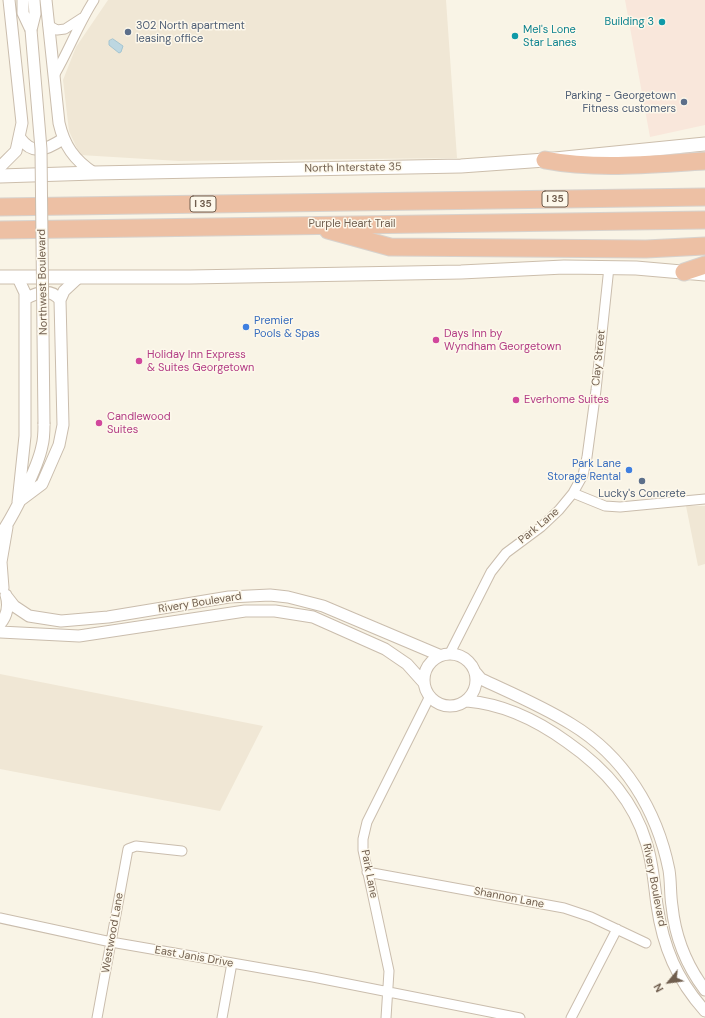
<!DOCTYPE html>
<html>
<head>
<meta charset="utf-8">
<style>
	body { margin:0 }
	#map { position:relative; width:705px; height:1018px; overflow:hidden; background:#f9f4e6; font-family:"DM Sans",sans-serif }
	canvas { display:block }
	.north { position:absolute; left:649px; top:962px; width:40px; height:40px; -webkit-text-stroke:3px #fdf8eb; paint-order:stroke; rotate:241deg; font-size:11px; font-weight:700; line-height:16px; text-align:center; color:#705e4e }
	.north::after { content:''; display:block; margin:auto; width:14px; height:18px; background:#705e4e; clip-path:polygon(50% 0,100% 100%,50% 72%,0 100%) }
</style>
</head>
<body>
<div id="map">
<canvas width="705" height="1018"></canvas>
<div class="north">N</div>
</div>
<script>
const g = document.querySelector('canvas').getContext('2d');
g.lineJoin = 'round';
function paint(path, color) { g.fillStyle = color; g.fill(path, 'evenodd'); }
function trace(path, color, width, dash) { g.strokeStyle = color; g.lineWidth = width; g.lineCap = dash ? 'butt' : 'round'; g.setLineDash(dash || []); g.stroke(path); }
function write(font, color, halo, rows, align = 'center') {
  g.font = font + ' "DM Sans",sans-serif'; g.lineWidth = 3; g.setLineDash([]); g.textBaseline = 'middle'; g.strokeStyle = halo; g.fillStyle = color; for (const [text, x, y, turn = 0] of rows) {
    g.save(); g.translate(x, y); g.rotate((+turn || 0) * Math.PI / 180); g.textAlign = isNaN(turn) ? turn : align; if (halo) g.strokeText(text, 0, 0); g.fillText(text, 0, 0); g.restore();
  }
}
const residential = new Path2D(`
	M108,0h338l11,158 -278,3 -99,-6 -11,-24 -6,-51 13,-33z
	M686,506h19v58l-7,2z
	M0,674l263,52 -43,85 -220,-42z`);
const commercial = new Path2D(`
	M625,0h80v125l-55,12z`);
const water = new Path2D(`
	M113,39l10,7 -2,6 -2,1 -10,-8v-4z`);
const minor = new Path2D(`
	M48,25l9,5 8,-1 17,-11
	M55,74c14,-24 24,-51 39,-74
	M573,493l32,13 15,1 85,-8
	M450,653l41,-81 15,-19 35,-26 18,-17 14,-17 10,-18 4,-18 9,-67 13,-123
	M367,872l197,36 27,9 55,26
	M0,918l111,24 202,35 207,41
	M97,1018l31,-169 8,-3 46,5
	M222,1018l10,-55
	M386,1018l3,-47 -26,-121v-11l4,-17 63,-126
	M571,1018l46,-89`);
const tertiary = new Path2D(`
	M23,0v13l8,17
	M46,0l13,123c5,22 15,37 35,50
	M31,30l4,-16 -1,-14
	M20,138c13,18 26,12 43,1
	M0,167l16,-16 6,-28 -13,-123
	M18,278l7,15v143l-7,66
	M25,299c12,-7 26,-11 35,1
	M18,502l24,-18 17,-39 4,-20 -3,-125 4,-9 15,-14
	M0,535c13,-18 38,-68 42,-89 2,-7 2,-15 2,-22
	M3,588l-2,-26 6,-35
	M7,597l7,9 15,10 32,5 47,-4 121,-20 41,-2 18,2 35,9 116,49
	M0,624c7,-8 9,-19 6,-29
	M0,632l79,4 166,-25h30l38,6 72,32 22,15 17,19
	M424 680a26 26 0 1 1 52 0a26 26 0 1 1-52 0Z
	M476,673l5,6c30,14 61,27 90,45 53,32 86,86 98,146 2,12 1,24 3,36 3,30 15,60 33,84
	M467,701c37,3 71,20 100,41 36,25 66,57 79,100 7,21 8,42 11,63 6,42 20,75 48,106`);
const secondary = new Path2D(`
	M0,176l94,-3 367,-7 84,-6 160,-16
	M0,277h190l271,-5 103,-5 72,1 69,6`);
const motorway = new Path2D(`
	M545,160c52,10 107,4 160,1
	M0,207l705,-10
	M0,230l705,-10
	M328,230l62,17 256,2 59,-3
	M684,272l21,-7`);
const tertiaryBridge = new Path2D(`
	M31,30l10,119 3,275`);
const markers = [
	[662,22,4,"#0f9aa8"],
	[128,32,4,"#5c6f8a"],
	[515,36,4,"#0f9aa8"],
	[684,102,4,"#5c6f8a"],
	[246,327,4,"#3f7fe0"],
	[436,340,4,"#d1479c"],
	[139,361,4,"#d1479c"],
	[516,400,4,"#d1479c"],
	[99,423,4,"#d1479c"],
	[629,470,4,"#3f7fe0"],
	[642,481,4,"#5c6f8a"]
];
const shields = [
	[555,199,26],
	[203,204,26]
];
const shieldNames = [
	["I 35",555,199],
	["I 35",203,204]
];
const cultureNames = [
	["Building 3",654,22],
	["Mel's Lone",523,30,"left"],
	["Star Lanes",523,43,"left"]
];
const serviceNames = [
	["302 North apartment",136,26],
	["leasing office",136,39],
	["Parking - Georgetown",676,96,"right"],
	["Fitness customers",676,109,"right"],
	["Lucky's Concrete",642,494,"center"]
];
const streetNames = [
	["North Interstate 35",353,168,-1],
	["Purple Heart Trail",352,224],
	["Northwest Boulevard",43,282,-91],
	["Clay Street",599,358,-84],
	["Park Lane",539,526,-40],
	["Rivery Boulevard",200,603,-9],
	["Park Lane",369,874,79],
	["Rivery Boulevard",654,885,79],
	["Shannon Lane",509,898,11],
	["Westwood Lane",113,933,-80],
	["East Janis Drive",194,957,10]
];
const shopNames = [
	["Premier",254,321],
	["Pools & Spas",254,334],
	["Park Lane",621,464,"right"],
	["Storage Rental",621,477,"right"]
];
const hotelNames = [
	["Days Inn by",444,334],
	["Wyndham Georgetown",444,347],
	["Holiday Inn Express",147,355],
	["& Suites Georgetown",147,368],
	["Everhome Suites",524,400],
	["Candlewood",107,417],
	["Suites",107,430]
];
paint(residential, '#f0e7d5');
paint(commercial, '#f9e7db');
paint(water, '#bdd7e1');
trace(water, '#a4c5d1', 1);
trace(minor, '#cabdad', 11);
trace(tertiary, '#cabdad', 13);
trace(secondary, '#ccbeac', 15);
trace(motorway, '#d7d2cd', 19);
trace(minor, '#fff', 9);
trace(tertiary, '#fff', 11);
trace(secondary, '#fff', 13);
trace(motorway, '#edc0a4', 17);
trace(tertiaryBridge, '#cabdad', 13, []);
trace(tertiaryBridge, '#fff', 11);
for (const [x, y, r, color] of markers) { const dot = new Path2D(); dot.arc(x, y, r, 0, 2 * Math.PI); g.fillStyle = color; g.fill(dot); trace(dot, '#fdf8eb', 1.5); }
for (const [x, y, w] of shields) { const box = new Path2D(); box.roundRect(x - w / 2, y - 8, w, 16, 3); g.fillStyle = '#fdf8eb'; g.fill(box); trace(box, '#705e4e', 1); }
write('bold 10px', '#705e4e', null, shieldNames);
write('11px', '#0d838f', '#fdf8eb', cultureNames, 'right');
write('11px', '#4e5e75', '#fdf8eb', serviceNames, 'left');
write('11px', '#705e4e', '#fdf8eb', streetNames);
write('11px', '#366cbe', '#fdf8eb', shopNames, 'left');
write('11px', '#b23c85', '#fdf8eb', hotelNames, 'left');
</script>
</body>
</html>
